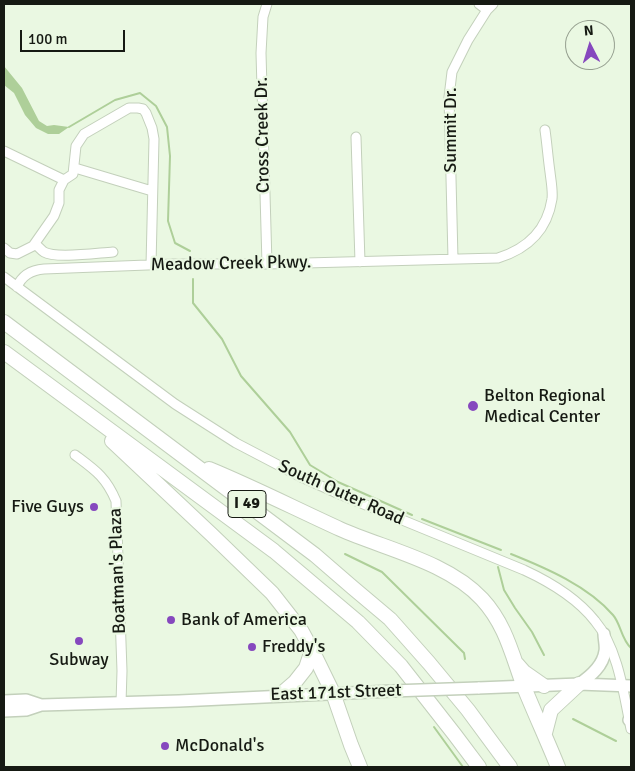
<!DOCTYPE html>
<html>
<head>
<meta charset="utf-8">
<style>
	body { margin:0 }
	#map { position:relative; width:635px; height:771px; overflow:hidden; background:#eaf8e2; font-family:Signika,sans-serif }
	canvas { display:block }
	.frame { position:absolute; inset:0; border:5px solid #161a13; pointer-events:none }
	.north { position:absolute; left:565px; top:20px; width:50px; height:50px; box-sizing:border-box; background:#eaf8e2; border:1px solid #959f8f; border-radius:50%; rotate:355deg; font-size:14px; font-weight:700; line-height:20px; text-align:center; color:#161a13 }
	.north::after { content:''; display:block; margin:auto; width:18px; height:22px; background:#8648be; clip-path:polygon(50% 0,100% 100%,50% 72%,0 100%) }
	.scale { position:absolute; left:20px; top:30px; width:105px; height:22px; box-sizing:border-box; border:2px solid #161a13; border-top:0; padding-left:6px; font-size:15px; line-height:18px; white-space:nowrap; color:#161a13; -webkit-text-stroke:4px #eaf8e2; paint-order:stroke }
</style>
</head>
<body>
<div id="map">
<canvas width="635" height="771"></canvas>
<div class="frame"></div>
<div class="north">N</div>
<div class="scale">100 m</div>
</div>
<script>
const g = document.querySelector('canvas').getContext('2d');
g.lineJoin = 'round';
function paint(path, color) { g.fillStyle = color; g.fill(path, 'evenodd'); }
function trace(path, color, width, dash) { g.strokeStyle = color; g.lineWidth = width; g.lineCap = dash ? 'butt' : 'round'; g.setLineDash(dash || []); g.stroke(path); }
function write(font, color, halo, rows, align = 'center') {
  g.font = font + ' Signika,sans-serif'; g.lineWidth = 4.5; g.setLineDash([]); g.textBaseline = 'middle'; g.strokeStyle = halo; g.fillStyle = color; for (const [text, x, y, turn = 0] of rows) {
    g.save(); g.translate(x, y); g.rotate((+turn || 0) * Math.PI / 180); g.textAlign = isNaN(turn) ? turn : align; if (halo) g.strokeText(text, 0, 0); g.fillText(text, 0, 0); g.restore();
  }
}
const water = new Path2D(`
	M4,66l18,22 17,33 8,5 7,-1 15,2 -10,7h-11l-12,-6 -11,-13 -11,-22 -10,-8z`);
const stream = new Path2D(`
	M69,127l46,-27 25,-7 16,13 11,21 3,29 -2,65 7,22 15,8
	M193,279v24l29,36 19,37 49,56 20,33 28,17 74,33
	M422,519l79,31
	M345,554l37,18 82,81 1,6
	M511,554c35,14 77,32 102,61 8,9 8,24 18,33
	M498,567l6,23 11,18 17,24 12,23
	M573,719l43,22
	M434,727l29,40`);
const minor = new Path2D(`
	M479,4l8,6
	M356,137l4,125
	M4,151l60,29 9,-6 3,-28 8,-12 45,-26h9l5,1 3,4 6,15 2,11 -3,126
	M75,168l77,23
	M35,244c3,2 6,6 9,8 12,7 53,1 69,0
	M4,248l6,5 7,1 16,-8 21,-30 5,-13v-13l5,-10
	M453,259l-4,-162 3,-25 16,-32 19,-30 6,-6
	M267,264l-6,-211 2,-36 4,-13
	M4,277l171,127 61,39 65,34 38,17 185,76c26,12 53,28 71,51 23,27 29,74 36,108
	M17,287c5,-12 14,-17 27,-18l129,-5h94l231,-6c29,-9 49,-27 54,-59 1,-8 -1,-18 -2,-27 -2,-14 -3,-28 -5,-42
	M75,455c20,15 31,22 41,46l6,170 -1,32`);
const major = new Path2D(`
	M579,684c12,-8 24,-18 26,-33 1,-5 -1,-12 -1,-17
	M478,688l101,-4 52,2
	M4,701l22,-1 15,5
	M4,711l22,-1 15,-5 138,-4 213,-10
	M629,720l2,-5`);
const highway = new Path2D(`
	M4,322l311,233 37,32 38,32 39,44 39,47 42,57
	M4,352l270,199 84,71 43,44 54,69 24,32
	M112,441l100,94 60,58 29,37 11,20 21,43 18,52 9,22
	M209,469c44,18 87,40 131,60 45,20 108,33 142,70 24,26 30,56 42,88 11,27 23,53 34,80
	M517,664l7,8 20,14
	M280,695l15,-13 11,-14 6,-18
	M545,733l6,-23 28,-26`);
const majorBridge = new Path2D(`
	M392,691l86,-3`);
const markers = [
	[473,406,6,"#8648be"],
	[94,507,5,"#8648be"],
	[171,620,5,"#8648be"],
	[79,641,5,"#8648be"],
	[252,647,5,"#8648be"],
	[165,746,5,"#8648be"]
];
const shields = [
	[247,504,38]
];
const shieldNames = [
	["I 49",247,504]
];
const streetNames = [
	["Summit Dr.",451,130,-90],
	["Cross Creek Dr.",263,135,-91],
	["Meadow Creek Pkwy.",231,264,-1],
	["South Outer Road",341,493,24],
	["Boatman's Plaza",118,571,-92],
	["East 171st Street",336,693,-2]
];
const poiNames = [
	["Belton Regional",484,396],
	["Medical Center",484,417],
	["Five Guys",84,507,"right"],
	["Bank of America",181,620],
	["Freddy's",262,647],
	["Subway",79,660,"center"],
	["McDonald's",175,746]
];
paint(water, '#aecf99');
trace(stream, '#aecf99', 2);
trace(minor, '#c3d0bb', 11);
trace(major, '#c3d0bb', 14);
trace(highway, '#c3d0bb', 16);
trace(minor, '#fff', 9);
trace(major, '#fff', 11);
trace(highway, '#fff', 14);
trace(majorBridge, '#c3d0bb', 14, []);
trace(majorBridge, '#fff', 11);
for (const [x, y, r, color] of markers) { const dot = new Path2D(); dot.arc(x, y, r, 0, 2 * Math.PI); g.fillStyle = color; g.fill(dot); trace(dot, '#eaf8e2', 2); }
for (const [x, y, w] of shields) { const box = new Path2D(); box.roundRect(x - w / 2, y - 13.5, w, 27, 4); g.fillStyle = '#eaf8e2'; g.fill(box); trace(box, '#161a13', 1); }
write('bold 16px', '#161a13', null, shieldNames);
write('18px', '#161a13', '#eaf8e2', streetNames);
write('18px', '#161a13', '#eaf8e2', poiNames, 'left');
</script>
</body>
</html>
